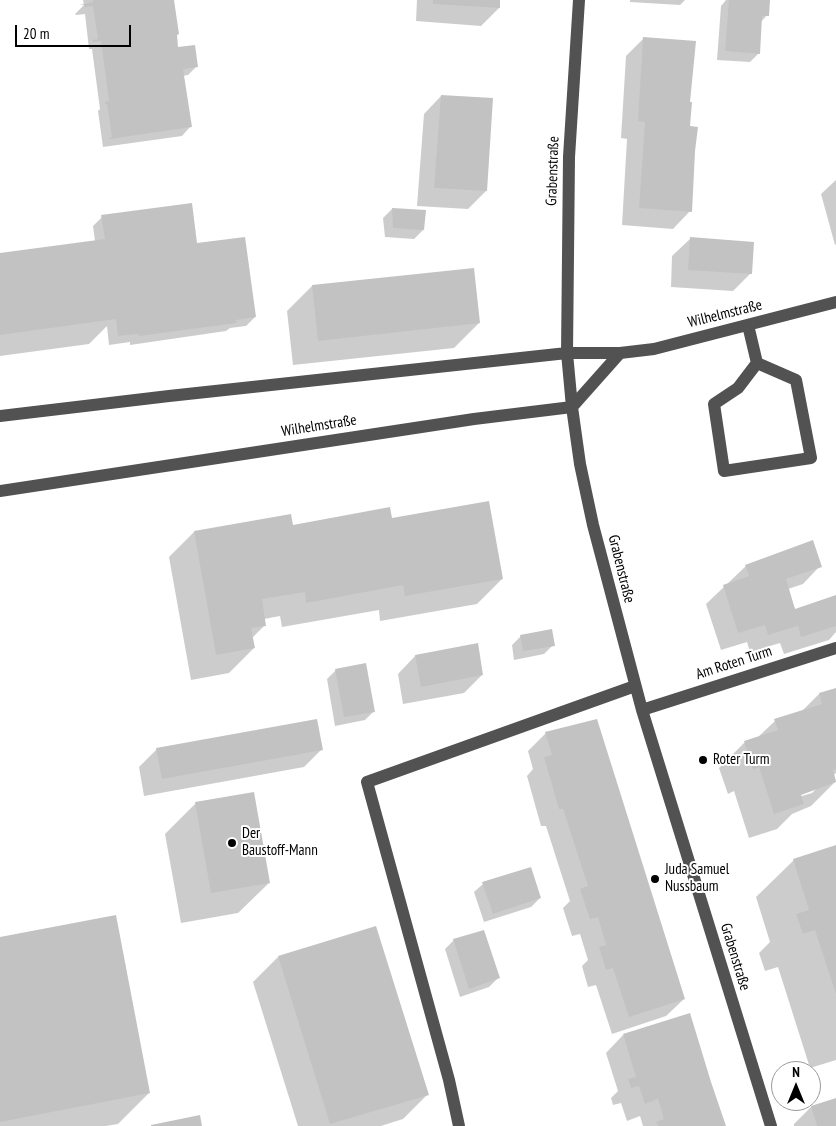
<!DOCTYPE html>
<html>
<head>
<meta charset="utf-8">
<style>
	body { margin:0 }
	#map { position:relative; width:836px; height:1126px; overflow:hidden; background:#fff; font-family:"PT Sans Narrow",sans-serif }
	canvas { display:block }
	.north { position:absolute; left:771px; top:1061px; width:50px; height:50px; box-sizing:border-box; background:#fff; border:1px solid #999; border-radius:50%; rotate:0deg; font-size:14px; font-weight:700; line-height:20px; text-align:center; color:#000 }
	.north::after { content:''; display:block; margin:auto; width:18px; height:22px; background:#000; clip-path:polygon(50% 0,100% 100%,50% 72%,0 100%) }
	.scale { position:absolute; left:15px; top:25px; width:116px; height:22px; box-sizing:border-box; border:2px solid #000; border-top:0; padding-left:6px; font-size:15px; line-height:18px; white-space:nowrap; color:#000; -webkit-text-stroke:4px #fff; paint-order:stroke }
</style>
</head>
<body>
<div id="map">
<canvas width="836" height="1126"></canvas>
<div class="north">N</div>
<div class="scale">20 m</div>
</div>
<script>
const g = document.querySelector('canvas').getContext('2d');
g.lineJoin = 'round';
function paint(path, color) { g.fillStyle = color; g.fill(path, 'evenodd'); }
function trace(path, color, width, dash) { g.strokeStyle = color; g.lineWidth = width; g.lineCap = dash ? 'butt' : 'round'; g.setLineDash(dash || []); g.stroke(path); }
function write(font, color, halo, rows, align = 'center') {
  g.font = font + ' "PT Sans Narrow",sans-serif'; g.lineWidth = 4; g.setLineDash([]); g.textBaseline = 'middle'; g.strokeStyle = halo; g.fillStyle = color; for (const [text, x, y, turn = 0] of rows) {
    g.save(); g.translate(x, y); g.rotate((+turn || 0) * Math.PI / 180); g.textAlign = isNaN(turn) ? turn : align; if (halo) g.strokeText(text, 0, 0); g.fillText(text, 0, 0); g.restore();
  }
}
const shadow = new Path2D(`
	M83,0h90l4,48 20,18 -9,9 -5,1 7,51 -8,9 -79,11 -5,-36 2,-2 -8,-60h-3l-4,-35 -9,1 -1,-1 9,-9z
	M417,0h82v8l-18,18 -65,-5z
	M630,0h55l-5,5 -50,-3z
	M726,0h43l-2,15 -6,7 -2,31 -9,9 -33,-2 4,-54z
	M644,38l45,65 1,108 -17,18 -51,-4 5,-86 -6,-1 5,-82z
	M441,96l51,4 -6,91 -18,18 -51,-3 7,-92z
	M836,180v64l-1,1 -14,-51z
	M392,209l31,21 -9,9 -29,-2 -2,-19z
	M102,217l94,28 59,72 -9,9 -16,2 -4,3 -96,14v-3l-21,3 -2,-19 -18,18 -89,12v-101l95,-14 -2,-15z
	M690,239l61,34 -18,18 -62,-4 1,-31z
	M312,286l167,37 -25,25 -161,17 -6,-54z
	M391,520l111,59 -25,25 -97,17 -1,-11 -97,17 -2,-11 -16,3 1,6 -13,13 2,10 -25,25 -38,7 -22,-123 25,-25z
	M746,566h74l-17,18 -15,5 7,21 41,-13v35l-7,8 -45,14 -4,-11 -30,9 -3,-10 -26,8 -15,-46z
	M521,636l32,9 -9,9 -30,6 -2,-15z
	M415,656l67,19 -18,18 -61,11 -5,-30z
	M336,670l38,41 -9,9 -30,6 -8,-47z
	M836,689v84l-2,2 2,6 -25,25 -19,8 -15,15 -28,9 -15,-47 -6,3 -9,-26 25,-25 13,-5 18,-17 26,-9 18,-18zM816,789l-4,4 -17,5v-2z
	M546,733l138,266 -18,17 -54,18 -16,-49 -8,2 -6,-21 6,-6 -8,-26 -8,2 -9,-28 7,-7 -24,-75h-5l-14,-50 6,-7 -5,-18z
	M157,749h165l-18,18 -160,29 -5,-29z
	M196,803l73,80 -31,30 -57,10 -16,-89z
	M836,846v214l-26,8 -32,-101 -13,4 -6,-18 11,-11 -14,-45 38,-37z
	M483,884l57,14 -9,9 -47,15 -10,-30z
	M0,938l149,155 -31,31 -12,2h-106z
	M454,940l44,38 -9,9 -29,10 -15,-48z
	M278,957l150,137 -25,25 -22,7h-83l-45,-144z
	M623,1035l101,91h-81l-3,-10 -13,5 -6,-18 -8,2 -2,-7 7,-7 -12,-38z
	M836,1099v27h-42v-2l17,-17z`);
const building = new Path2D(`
	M93,0h81l5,34 -2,1 1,12 17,-2 3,22 -15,2 9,58 -82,12v-2h2l-5,-33h-2v-2l4,-1 -8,-60 -8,1 -1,-2 6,-1 -5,-33 -8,1 -1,-2h-4l13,-3z
	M433,0h67v8l-67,-4z
	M729,0h41l-1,16h-7l-2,38 -35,-3z
	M643,37l53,4 -6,61h2l-2,24 8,1 -3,24 -3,61 -53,-4 6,-86 -7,-1z
	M441,95l52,3 -6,93 -53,-3z
	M192,203l5,40 48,-6 11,80 -20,3 1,3 -98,13v-2l-21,2 -2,-17 -116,16v-82l105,-14 -4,-24z
	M392,208l34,2 -2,20 -31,-2z
	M690,237l64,5 -2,32 -64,-4z
	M474,268l6,55 -162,18 -6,-56z
	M489,501l14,78 -98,17 -2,-11 -97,18 -1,-11 -43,7 4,27 -15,2 4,20 -39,7 -22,-124 97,-17 2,11 97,-18 2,11z
	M813,540l9,27 -36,12 9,30 41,-14v31l-35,11 -3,-11 -30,9 -3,-10 -27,8 -15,-48 26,-9 -4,-11z
	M552,629l3,17 -32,5 -3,-16z
	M478,643l5,32 -62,12 -6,-32z
	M366,663l9,49 -31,5 -9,-48z
	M836,688v81l-3,1 3,12 -35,13 3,9 -30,10 -15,-47 -6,3 -9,-29 34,-11 -4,-11 48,-15 -3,-11z
	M317,719l6,31 -161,29 -6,-31z
	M597,719l88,280 -56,18 -16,-49 -7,2 -7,-23 7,-2 -8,-28 -8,2 -10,-30 8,-3 -25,-77h-4l-15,-52 8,-2 -7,-23z
	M254,792l16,91 -59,10 -16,-91z
	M836,845v149l-21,-64 -12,4 -7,-20 13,-4 -16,-51z
	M531,867l10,31 -48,16 -11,-32z
	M116,915l34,178 -150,29v-185z
	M376,926l53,169 -99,29 -52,-168z
	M484,930l16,48 -31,11 -16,-50z
	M690,1013l21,69 15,44h-68l-2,-4 8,-3 -6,-20 -13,5 -6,-18 -8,2 -3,-9 8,-2 -13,-43z
	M836,1098v28h-19l-6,-20z
	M200,1115l2,11h-51v-1z`);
const minor = new Path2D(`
	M579,0l-10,157 -2,196 5,54 8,57 13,61 49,185 129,416
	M748,325l9,38 -19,25 -24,16 10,67 87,-13 -15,-78 -39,-17
	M0,416l169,-20 398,-43h53l34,-4 182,-47
	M0,491l474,-72 98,-12 48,-54
	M642,710l194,-62
	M459,1126l-10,-46 -82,-298 268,-96`);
const markers = [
	[703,760,5,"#000"],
	[232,843,5,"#000"],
	[655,879,5,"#000"]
];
const streetNames = [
	["Grabenstraße",553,171,-88],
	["Wilhelmstraße",725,314,-14],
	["Wilhelmstraße",319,426,-9],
	["Grabenstraße",621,569,76],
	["Am Roten Turm",734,663,-18],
	["Grabenstraße",735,957,73]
];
const poiNames = [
	["Roter Turm",713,760],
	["Der",242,834],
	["Baustoff-Mann",242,851],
	["Juda Samuel",665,870],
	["Nussbaum",665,887]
];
paint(shadow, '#0003');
paint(building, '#c2c2c2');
trace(minor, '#525252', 12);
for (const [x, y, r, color] of markers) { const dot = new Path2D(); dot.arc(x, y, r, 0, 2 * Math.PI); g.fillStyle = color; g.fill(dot); trace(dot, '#fff', 2); }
write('15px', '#000', '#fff', streetNames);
write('15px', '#000', '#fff', poiNames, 'left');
</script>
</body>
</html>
